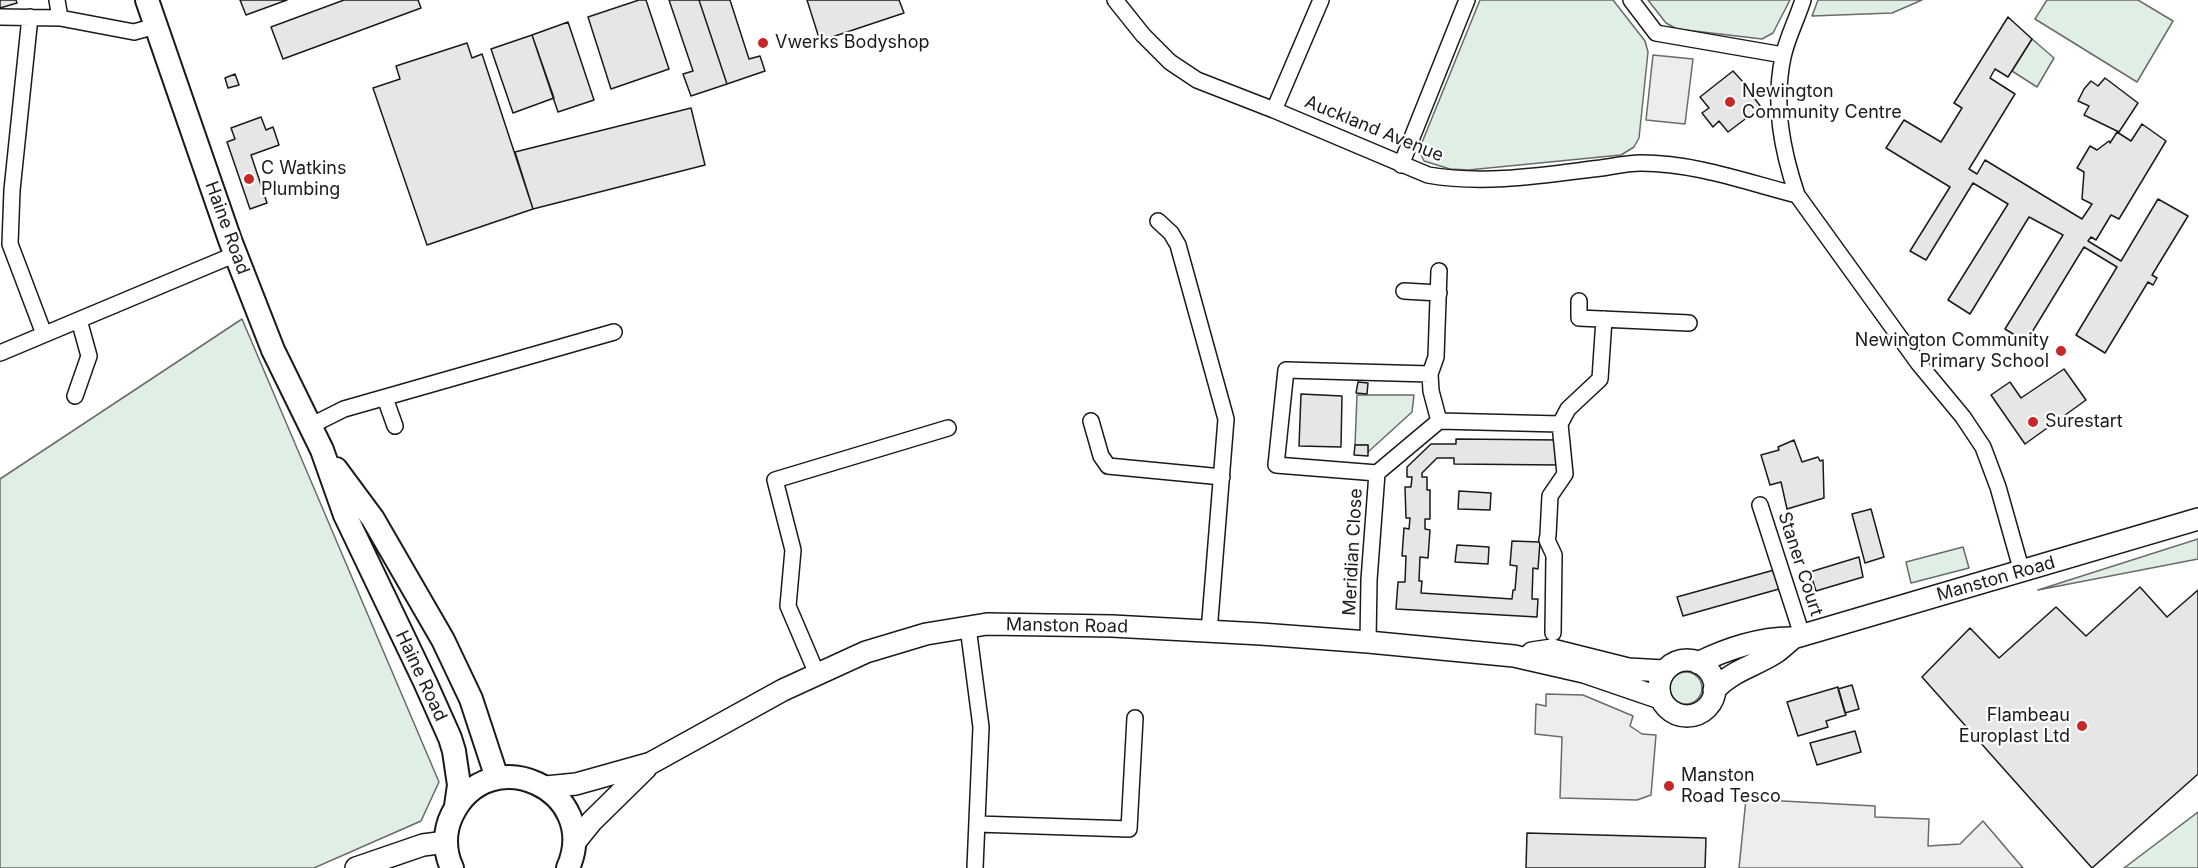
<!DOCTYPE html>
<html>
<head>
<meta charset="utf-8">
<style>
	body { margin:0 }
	canvas { display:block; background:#fff }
</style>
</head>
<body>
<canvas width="2198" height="868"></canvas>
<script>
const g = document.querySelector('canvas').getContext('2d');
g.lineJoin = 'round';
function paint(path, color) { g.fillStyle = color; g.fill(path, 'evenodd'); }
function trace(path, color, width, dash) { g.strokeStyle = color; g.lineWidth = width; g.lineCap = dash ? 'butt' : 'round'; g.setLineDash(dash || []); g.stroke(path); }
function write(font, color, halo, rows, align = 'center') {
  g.font = font + ' Inter,sans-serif'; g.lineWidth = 4.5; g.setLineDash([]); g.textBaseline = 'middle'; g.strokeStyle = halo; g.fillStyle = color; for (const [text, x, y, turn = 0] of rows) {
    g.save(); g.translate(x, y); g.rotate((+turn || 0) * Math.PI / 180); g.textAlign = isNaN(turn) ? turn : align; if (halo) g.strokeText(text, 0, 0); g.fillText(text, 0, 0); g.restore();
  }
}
const green = new Path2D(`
	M1480,0h133l32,41 3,11 -9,86 -5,9 -13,8 -153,15 -18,-1 -26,-8 -5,-10 2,-6z
	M1648,0h142l-17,33 -11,6 -85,-10 -11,-6z
	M1818,0h104l-30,13 -80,3z
	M2047,0h91l35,21 -36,61 -102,-63z
	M2032,39l22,19 -17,29 -25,-16z
	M242,319l197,463 -18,39 -107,47h-314v-389z
	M1357,395h57l-2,17 -44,40v-7h-13z
	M2198,539v20l-160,31z
	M1963,547l6,21 -58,15 -5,-21z
	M1670 688a16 16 0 1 1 32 0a16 16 0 1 1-32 0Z
	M2198,812v56h-74z`);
const parking = new Path2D(`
	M1653,55l40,4 -8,65 -39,-4z
	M1546,694l37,1 50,21 -3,10 12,8 14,1 -5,60 -14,5 -77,-2 2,-61 -27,-3 1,-30 10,2z
	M1746,799l129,7v11l54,2 -1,27 32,-2 23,-23 40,47h-284z`);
const building = new Path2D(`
	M0,0h16l1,3 -17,5z
	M240,0h47l-41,15z
	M344,0h74l3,8 -138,51 -12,-32z
	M639,0h7l23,69 -58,20 -23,-72z
	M669,0h30l28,84 -36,12 -8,-22 10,-3z
	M699,0h31l19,59 11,-3 5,15 -38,13z
	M807,0h92l5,13 -84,28z
	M2008,17l24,22 -24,38 -13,-8 -5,9 25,16 -46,75 8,5 8,-14 97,59 10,-15 -10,-5 2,-27 -7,-4 13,-22 7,4 12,-9 1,2 7,-11 14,9 11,-17 24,17 -47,78 -8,-4 -15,25 -5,-3 -3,4 33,20 37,-62 30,17 -36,59 5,3 -4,7 -5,-3 -43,71 -29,-18 41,-68 -33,-20 -58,95 -21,-13 58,-94 -34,-18 -59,97 -22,-14 60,-96 -35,-21 -47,77 -16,-9 40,-64 -64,-39 18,-28 37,22 21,-34 -8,-5z
	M568,22l26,78 -36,12 -26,-77z
	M532,35l22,63 -41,15 -22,-64z
	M467,43l5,15 10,-4 51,155 -106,36 -54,-157 27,-9 -4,-13z
	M1733,71l21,23 -2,1 9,12 -33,25 -9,-11 -6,6 -11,-14 7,-5 -9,-11z
	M235,74l4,11 -11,3 -3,-10z
	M2105,78l33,25 -19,29 -35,-17 5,-9 -11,-5 6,-12 7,-8 7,5z
	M691,108l14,57 -172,44 -18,-57z
	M261,117l5,13 7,-3 6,18 -28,10 16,48 -17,6 -23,-67 8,-3 -4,-11z
	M2064,369l22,31 -61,44 -34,-49 19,-13 11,16z
	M1358,382l10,1 -1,11 -11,-1z
	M1301,394l41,2 -1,51 -42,-1z
	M1456,439l103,1 -1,25 -104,-1v-6h-17l-15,15v4h5v13h3v29h-5v10l5,1 -2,28 -8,-1 -1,24h3l-1,12 91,6 1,-9h2l2,-24 -7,-1 2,-24 28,1 -2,27 -5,-1 -1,31h6l-1,18 -141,-8 2,-27h7l1,-26h-4l2,-28 5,1 1,-11h-4l-1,-31h6l1,-10h-5v-10l24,-23h25z
	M1794,440l8,22 16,-5 2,4 3,-1 1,38 -37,11 -6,-27 -11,3 -9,-30 18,-5 -1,-3z
	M1355,445h13v11l-14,-1z
	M1459,491l32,2 -1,17 -32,-1z
	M1871,509l13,48 -19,6 -13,-49z
	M1457,545l32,2 -1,17 -33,-2z
	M1859,557l4,20 -47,14 -6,-19z
	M1774,570l5,19 -96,27 -6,-19z
	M2140,587l27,30 31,-27v184l-106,94 -170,-191 48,-49 29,30 57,-51 30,29z
	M1852,685l7,24 -14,4 -7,-24z
	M1838,687l8,28 -20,6 2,6 -30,9 -11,-34z
	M1855,731l6,21 -44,13 -7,-22z
	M1527,833l179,5 -1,30h-179z`);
const street = new Path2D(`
	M57,0l3,18
	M1115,0l28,35 27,27 27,18 77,30 154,65c57,10 116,0 173,-7 13,-2 27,-5 40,-5 54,0 105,19 156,32
	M1631,0l25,33 127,22
	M1803,0c-6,19 -16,38 -20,57 -10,48 -1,93 14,138l122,169 44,53 20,30 15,40 24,85
	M0,17l60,1 74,14 22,-6
	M30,17l-18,173 -2,54 34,90
	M1274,110l47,-110
	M1401,165l66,-165
	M1158,221l13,12 7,12 48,174 -17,213
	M1404,291l35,2
	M1579,301v17l110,5
	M0,353l236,-99
	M75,396l14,-40 -10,-36
	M385,398l10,28
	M1091,421l10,35 7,10 114,11
	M1439,421l-8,-30 -1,-17 6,-17 3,-86
	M1560,424l8,-15 32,-30 4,-60
	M310,426l34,-17 270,-77
	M1377,473l-101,-8 10,-95 144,4
	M1760,505l42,130
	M968,627l13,100 -6,141
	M1368,642l1,-62 8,-107 62,-52 121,3 5,50 -15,22 -2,39 -1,5 7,15 -1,78
	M817,674l-29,-68 5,-56 -18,-70 173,-52
	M977,824l152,5 6,-111`);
const secondary = new Path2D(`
	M1532,653l20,-3 76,19 36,2
	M1659 688a28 28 0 1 1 56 0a28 28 0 1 1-56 0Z
	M1698,663c28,-14 64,-26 95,-25l405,-119
	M1714,690c19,-20 39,-23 61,-37 6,-4 12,-10 18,-15
	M546,787l30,-3 75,-21 132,-73 83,-38 60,-18 61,-10 125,2 149,8 107,8 146,14 70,16 76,26
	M575,842l17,-21 54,-53
	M356,868l67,-23 23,-3`);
const primary = new Path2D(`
	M147,0l83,240 43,110 49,100 23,65 80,167 25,56 4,13 5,34 -3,21
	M336,469l37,50 70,121 28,59 26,79
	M452,868c-8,-17 -8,-37 0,-53 37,-77 150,-25 116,53`);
const markers = [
	[763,43,6,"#c62828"],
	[1730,102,6,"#c62828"],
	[249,179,6,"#c62828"],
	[2061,351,6,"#c62828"],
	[2033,422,6,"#c62828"],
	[2082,726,6,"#c62828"],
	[1669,786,6,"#c62828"]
];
const poiNames = [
	["Vwerks Bodyshop",775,43],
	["Newington",1742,92],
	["Community Centre",1742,113],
	["C Watkins",261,169],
	["Plumbing",261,190],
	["Newington Community",2049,341,"right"],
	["Primary School",2049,362,"right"],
	["Surestart",2045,422],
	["Flambeau",2070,716,"right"],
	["Europlast Ltd",2070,737,"right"],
	["Manston",1681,776],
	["Road Tesco",1681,797]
];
const streetNames = [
	["Auckland Avenue",1374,129,22],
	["Haine Road",227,228,70],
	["Meridian Close",1353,552,-87],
	["Staner Court",1800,564,72],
	["Manston Road",1996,579,-16],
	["Manston Road",1067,626,1],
	["Haine Road",421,676,65]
];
paint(green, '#e0efe3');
trace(green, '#6a6a6a', 1.5);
paint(parking, '#ededed');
trace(parking, '#6a6a6a', 1.5);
paint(building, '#e6e6e6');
trace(building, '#1a1a1a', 1.5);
trace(street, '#1a1a1a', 18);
trace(secondary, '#1a1a1a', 24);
trace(primary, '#1a1a1a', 26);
trace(street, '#fff', 15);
trace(secondary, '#fff', 21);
trace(primary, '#fff', 22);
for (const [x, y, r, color] of markers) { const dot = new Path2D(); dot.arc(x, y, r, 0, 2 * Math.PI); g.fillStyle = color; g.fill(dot); trace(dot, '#fff', 2); }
write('18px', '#1a1a1a', '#fff', poiNames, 'left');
write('18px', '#1a1a1a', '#fff', streetNames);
</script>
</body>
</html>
